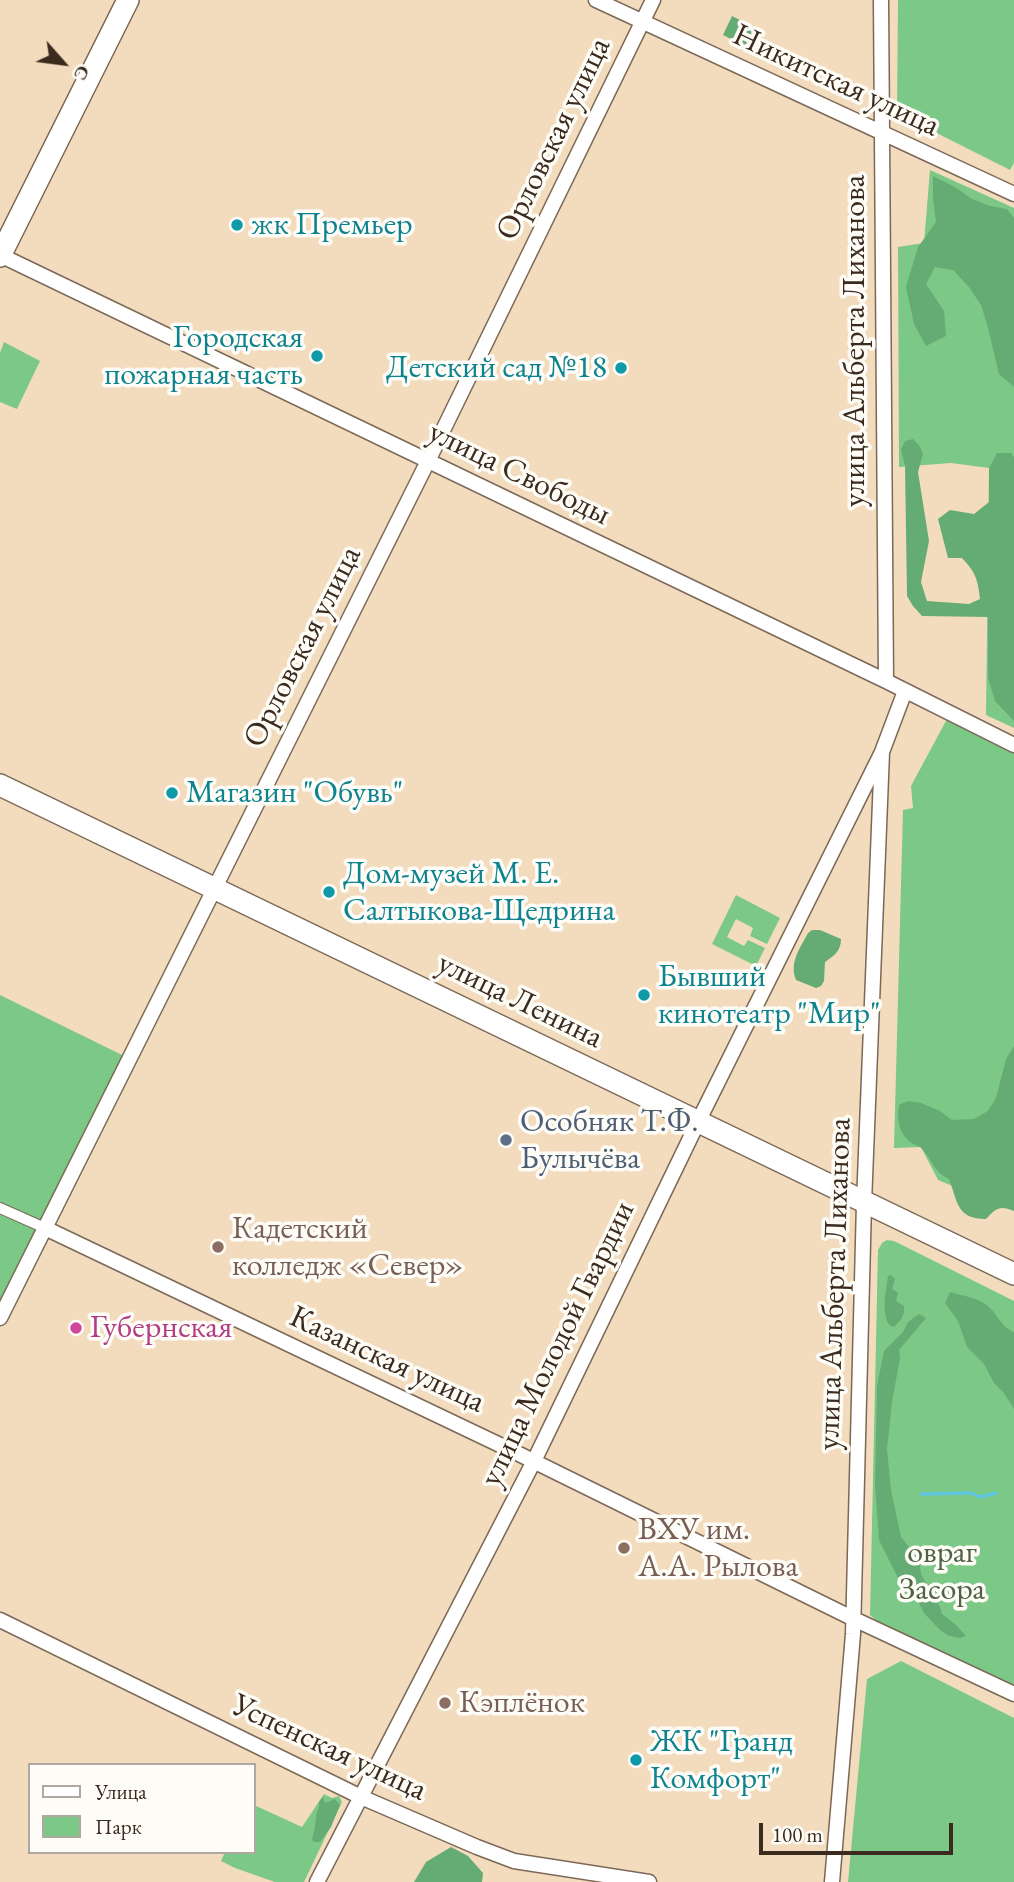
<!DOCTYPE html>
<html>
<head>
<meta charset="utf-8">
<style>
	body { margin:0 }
	#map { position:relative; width:1014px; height:1882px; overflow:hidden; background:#f3dcbd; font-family:"EB Garamond",serif }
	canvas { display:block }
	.legend { position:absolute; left:28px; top:1763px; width:228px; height:91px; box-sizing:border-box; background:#fdfcf7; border:2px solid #afa8a0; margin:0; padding:9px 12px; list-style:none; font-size:21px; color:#3b2a1e }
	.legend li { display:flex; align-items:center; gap:14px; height:35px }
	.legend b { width:35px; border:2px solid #afa8a0 }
	.north { position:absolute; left:28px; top:28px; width:70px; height:70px; -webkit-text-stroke:5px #fdfcf7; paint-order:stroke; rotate:118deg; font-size:19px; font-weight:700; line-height:28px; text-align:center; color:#3b2a1e }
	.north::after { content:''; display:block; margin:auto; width:24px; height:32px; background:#3b2a1e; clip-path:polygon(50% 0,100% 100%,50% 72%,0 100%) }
	.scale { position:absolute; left:759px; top:1823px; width:194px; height:32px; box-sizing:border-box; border:4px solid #3b2a1e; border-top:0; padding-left:9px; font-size:21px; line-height:24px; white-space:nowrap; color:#3b2a1e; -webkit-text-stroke:5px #fdfcf7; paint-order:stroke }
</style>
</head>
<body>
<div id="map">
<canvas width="1014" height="1882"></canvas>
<ul class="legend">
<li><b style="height:9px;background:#fff"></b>Улица</li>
<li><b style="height:19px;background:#7bc887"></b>Парк</li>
</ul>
<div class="north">С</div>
<div class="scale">100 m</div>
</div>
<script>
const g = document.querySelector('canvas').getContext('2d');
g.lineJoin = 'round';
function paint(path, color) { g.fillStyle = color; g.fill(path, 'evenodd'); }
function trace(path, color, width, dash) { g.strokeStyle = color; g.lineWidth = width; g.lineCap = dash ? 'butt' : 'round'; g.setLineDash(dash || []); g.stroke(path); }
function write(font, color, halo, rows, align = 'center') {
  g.font = font + ' "EB Garamond",serif'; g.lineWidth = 7; g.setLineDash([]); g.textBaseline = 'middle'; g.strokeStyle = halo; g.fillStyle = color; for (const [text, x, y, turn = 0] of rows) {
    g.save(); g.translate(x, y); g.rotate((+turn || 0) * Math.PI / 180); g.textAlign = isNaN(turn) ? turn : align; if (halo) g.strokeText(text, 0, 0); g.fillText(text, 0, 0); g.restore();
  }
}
const green = new Path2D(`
	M898,0h116v163l-4,7 -113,-57z
	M930,170l84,38v520l-28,-13 3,-247 -38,-5 -52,4 -1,-220 26,-4z
	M4,342l36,19 -23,48 -17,-7v-49z
	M947,719l67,33v459l-76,-31 -17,-33 -27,1 9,-338 10,-2 -2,-22z
	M736,895l44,23 -13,26 -17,-8 3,-8 -17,-9 -9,18 17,9 4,-6 17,8 -9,18 -44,-22z
	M0,995l124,61 -124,250z
	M887,1240l7,1 120,60v385l-137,-65 -7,-6 8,-365 4,-7z
	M901,1661l113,57v164h-166l19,-203z
	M324,1794l8,4 7,-2 3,6 -38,80h-29l-40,-14 -14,-7 4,-9h29v-47l48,22z`);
const forest = new Path2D(`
	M732,16l22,11 -9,19 -22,-11z
	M933,176l22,11 17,12 18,7 17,3 7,9v169l-15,-13 -12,-50 -6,-19 -12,-18 -16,-17 -18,-3 -9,17 18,27 2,25 -20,10 -12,-22 -8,-37 12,-40 18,-25 -3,-24z
	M913,439l6,6 4,9 -5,18 11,69 -8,41 6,19 42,3 11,-5c-2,-19 -4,-26 -18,-41h-14l-10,-39 12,-9 24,4 15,-12v-34l8,-15h14l3,4v264l-19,-20 -7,-23v-61l-66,-1 -9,-10 -6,-10 -2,-130 -4,-16 4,-9z
	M812,930h8l21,9c0,12 -7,17 -16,23l-1,19 -3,5 -5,2 -20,-8c-7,-17 4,-32 12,-47z
	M1014,1046v165c-14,-6 -18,-3 -28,8 -29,0 -28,-16 -37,-40 -15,-7 -16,-17 -26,-29 -4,-5 -9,-5 -14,-9 -11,-10 -12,-22 -10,-36l9,-4 13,2 19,8 12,9 22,-1 14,-8 8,-13 10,-39z
	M891,1275l4,4 -3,10 6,4 -2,8 8,5c1,10 -3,14 -10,21l-5,-2c-8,-14 -3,-33 -1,-49z
	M950,1292c10,3 23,5 32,10 14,7 18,25 32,30v77l-10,-16 -10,-10 -10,-19 -17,-17 -9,-26 -13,-18z
	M919,1314l7,4 -27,32 1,8 -8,44 -5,47 4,41 10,47 18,23 2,14 19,33 2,7 14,11 10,11 -6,2 -11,-2 -9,-6 -16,-17 -6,-12 -18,-19 -21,-42 -4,-55 2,-99 7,-35 19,-19 5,-10z
	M323,1797l2,6 10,-4 5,6 -9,22 -11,15h-5l-3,-2c2,-8 3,-14 4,-22 0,-7 4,-9 3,-16z
	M451,1847l17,9 15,17 -1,9h-68l12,-20z`);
const stream = new Path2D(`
	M921,1494l50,-1 9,4 16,-4`);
const pedestrian = new Path2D(`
	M0,1208l45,20`);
const minor = new Path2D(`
	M596,0l418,194
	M881,0l5,681
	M0,255l886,426 128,64
	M45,1228l476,227 333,164 160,75
	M0,1318l428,-857 225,-461
	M0,1620l361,177 116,50 37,14 135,21
	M317,1882l217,-421 164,-339 184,-370
	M832,1882l21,-248 11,-431 18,-451 23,-61`);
const primary = new Path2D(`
	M0,256l128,-256
	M0,785l1014,489`);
const markers = [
	[237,225,7,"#0f9aa8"],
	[317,356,7,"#0f9aa8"],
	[621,368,7,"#0f9aa8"],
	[172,793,7,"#0f9aa8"],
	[329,892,7,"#0f9aa8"],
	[644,995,7,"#0f9aa8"],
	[506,1140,7,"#5c6f8a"],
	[218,1247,7,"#8d6e63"],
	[76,1328,7,"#d1479c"],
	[624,1548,7,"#8d6e63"],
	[445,1703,7,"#8d6e63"],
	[636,1760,7,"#0f9aa8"]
];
const streetNames = [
	["Никитская улица",836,81,25],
	["Орловская улица",554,139,-64],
	["улица Альберта Лиханова",855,341,-90],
	["улица Свободы",519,474,26],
	["Орловская улица",303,647,-63],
	["улица Ленина",520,1001,26],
	["улица Альберта Лиханова",835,1284,-88],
	["улица Молодой Гвардии",558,1344,-64],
	["Казанская улица",387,1360,25],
	["Успенская улица",329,1748,25]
];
const cultureNames = [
	["жк Премьер",251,225],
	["Городская",303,338,"right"],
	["пожарная часть",303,375,"right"],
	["Детский сад №18",607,368,"right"],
	["Магазин \"Обувь\"",186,793],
	["Дом-музей М. Е.",343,874],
	["Салтыкова-Щедрина",343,911],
	["Бывший",658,977],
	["кинотеатр \"Мир\"",658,1014],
	["ЖК \"Гранд",650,1742],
	["Комфорт\"",650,1779]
];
const serviceNames = [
	["Особняк Т.Ф.",520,1122],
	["Булычёва",520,1159]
];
const educationNames = [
	["Кадетский",232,1229],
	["колледж «Север»",232,1266],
	["ВХУ им.",638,1530],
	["А.А. Рылова",638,1567],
	["Кэплёнок",459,1703]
];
const hotelNames = [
	["Губернская",90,1328]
];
const parkNames = [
	["овраг",942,1553],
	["Засора",942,1590]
];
paint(green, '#7bc887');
paint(forest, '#64ac74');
trace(stream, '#60c5de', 3.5);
trace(pedestrian, '#7b6856', 12);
trace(minor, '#7b6856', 17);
trace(primary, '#7b6856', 24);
trace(pedestrian, '#fff', 10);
trace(minor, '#fff', 14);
trace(primary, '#fff', 21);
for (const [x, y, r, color] of markers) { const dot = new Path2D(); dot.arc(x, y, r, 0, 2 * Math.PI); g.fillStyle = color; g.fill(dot); trace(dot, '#fdfcf7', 2.5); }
write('32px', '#3b2a1e', '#fdfcf7', streetNames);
write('32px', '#0d838f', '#fdfcf7', cultureNames, 'left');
write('32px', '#4e5e75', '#fdfcf7', serviceNames, 'left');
write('32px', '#785e54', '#fdfcf7', educationNames, 'left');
write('32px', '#b23c85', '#fdfcf7', hotelNames, 'left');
write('32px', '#516143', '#fdfcf7', parkNames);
</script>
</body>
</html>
